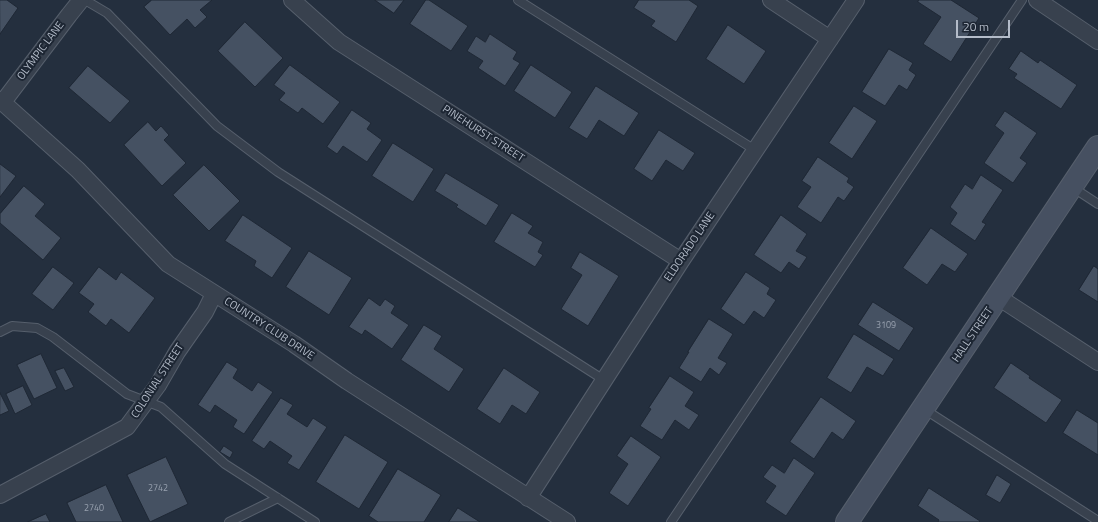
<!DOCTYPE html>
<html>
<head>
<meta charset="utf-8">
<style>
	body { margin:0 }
	#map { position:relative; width:1098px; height:522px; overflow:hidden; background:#242f3e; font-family:"Titillium Web",sans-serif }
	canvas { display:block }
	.scale { position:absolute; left:956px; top:20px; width:54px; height:18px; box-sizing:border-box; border:2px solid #b4bcc9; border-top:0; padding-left:5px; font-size:12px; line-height:14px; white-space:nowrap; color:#b4bcc9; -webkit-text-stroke:3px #1d2633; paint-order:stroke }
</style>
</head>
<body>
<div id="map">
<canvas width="1098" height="522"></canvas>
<div class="scale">20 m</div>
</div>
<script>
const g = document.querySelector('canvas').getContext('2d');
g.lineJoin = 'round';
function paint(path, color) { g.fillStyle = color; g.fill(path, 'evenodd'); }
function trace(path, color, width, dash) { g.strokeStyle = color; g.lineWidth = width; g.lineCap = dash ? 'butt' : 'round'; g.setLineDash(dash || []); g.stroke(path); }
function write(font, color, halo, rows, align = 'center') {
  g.font = font + ' "Titillium Web",sans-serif'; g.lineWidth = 4; g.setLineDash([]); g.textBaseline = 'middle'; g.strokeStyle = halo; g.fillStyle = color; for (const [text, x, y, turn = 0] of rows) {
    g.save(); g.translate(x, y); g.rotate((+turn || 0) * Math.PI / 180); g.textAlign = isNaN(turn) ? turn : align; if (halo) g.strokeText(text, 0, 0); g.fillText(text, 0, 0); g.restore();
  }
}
const building = new Path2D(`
	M0,0h7l11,8 -18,26z
	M152,0h60l-12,10 7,7 -12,11 -8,-9 -17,16 -26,-28z
	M375,0h29l-10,13z
	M426,0h3l39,26 -17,25 -41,-27z
	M639,0h50l9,6 -22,36 -25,-16 4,-5 -21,-13z
	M919,0h32l28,18 -28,44 -28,-18 18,-27 -23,-15z
	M245,22l38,36 -28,29 -37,-36z
	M728,25l38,26 -22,33 -38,-25z
	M490,34l27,18 -4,7 7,4 -15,23 -27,-18 5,-7 -16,-10 9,-15 9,6z
	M889,49l24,14 -4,7 7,5 -9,15 -8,-5 -14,21 -23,-14z
	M1021,51l17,12 2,-3 37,25 -16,24 -47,-31 3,-4 -8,-5z
	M290,65l50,37 -17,22 -21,-16 -4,5 -19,-13 6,-7 -11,-8z
	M531,65l41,27 -17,26 -41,-27z
	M88,66l42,35 -20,22 -41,-35z
	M596,86l43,27 -15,23 -25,-16 -12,19 -18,-11z
	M854,106l23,15 -25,38 -23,-16z
	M352,110l19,13 -4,6 15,11 -15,22 -24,-16 -6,8 -10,-7z
	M1005,111l32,22 -17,25 7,5 -14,20 -29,-20 20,-30 -9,-7z
	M148,122l8,9 5,-5 8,9 -5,5 22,23 -24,23 -38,-41z
	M659,130l36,23 -12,18 -17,-11 -14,21 -18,-12z
	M393,143l41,26 -21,33 -41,-26z
	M818,157l31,21 -2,4 7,5 -10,14 -6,-4 -17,26 -24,-16 14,-20 -9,-6z
	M0,164l16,12 -16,21z
	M204,165l36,36 -31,30 -36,-36z
	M446,173l53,32 -13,21 -30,-19 2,-2 -23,-14z
	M981,175l22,15 -21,32 4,2 -11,17 -25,-17 7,-11 -7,-6 15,-23 7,5z
	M24,186l21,18 -10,12 26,22 -18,22 -43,-37v-9z
	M512,213l21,13 -5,7 15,9 -5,10 5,3 -8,12 -41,-25z
	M243,215l49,33 -20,30 -18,-12 2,-5 -31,-20z
	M781,215l26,19 -11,17 11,6 -8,12 -10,-7 -8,11 -27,-18z
	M931,228l37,26 -13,18 -13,-8 -15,21 -24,-17z
	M309,251l43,27 -23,37 -43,-28z
	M580,252l39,24 -31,50 -27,-17 21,-34 -11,-7z
	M1094,266l4,3v33l-19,-12z
	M53,267l21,16 -21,27 -21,-16z
	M99,267l17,13 5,-8 34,26 -26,35 -18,-14 -5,7 -18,-14 6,-8 -15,-11z
	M746,272l24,16 -3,6 9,6 -12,18 -10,-7 -10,14 -23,-16z
	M369,298l11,8 5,-7 10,7 -4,7 18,12 -17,24 -27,-19 -3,5 -13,-8z
	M873,302l41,26 -15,23 -41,-26z
	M709,319l24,15 -15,24 9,5 -8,12 -9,-7 -9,14 -22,-14 10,-16h-1z
	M424,325l18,11 -8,13 30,20 -15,23 -48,-32z
	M854,334l40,25 -11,17 -16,-9 -16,26 -24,-15z
	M41,354l16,34 -23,11 -17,-34z
	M227,362l11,7 -5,9 19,13 6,-9 15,10 -29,42 -11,-7 4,-7 -22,-15 -5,8 -12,-8z
	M1011,363l19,13 -1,2 33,22 -16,23 -52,-35z
	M64,368l10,19 -9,4 -10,-20z
	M504,368l36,24 -14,22 -14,-9 -12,19 -23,-15z
	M670,376l24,16 -9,14 14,9 -10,15 -14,-10 -13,20 -22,-14 11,-17 -2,-1z
	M23,386l9,19 -17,9 -9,-20z
	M0,393l9,18 -9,4z
	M821,397l35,24 -13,19 -11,-8 -18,27 -24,-17z
	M281,398l12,7 -6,9 20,13 6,-9 14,9 -28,43 -12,-7 5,-7 -22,-15 -6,8 -12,-8z
	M1077,410l21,13v32l-35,-22z
	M345,435l43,27 -29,47 -43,-27z
	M631,436l30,21 -33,49 -19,-13 19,-29 -11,-8z
	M224,446l9,6 -3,6 -10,-6z
	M166,457l22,47 -38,18 -23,-47z
	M794,458l21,15 -29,43 -21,-14 11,-16 -13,-9 9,-12 12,8z
	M398,469l43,26 -17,27h-46l-9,-6z
	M997,475l14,9 -11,19 -14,-8z
	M106,485l17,37h-47l-9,-19z
	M929,488l51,33 -1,1h-41l1,-2 -21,-14z
	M458,508l22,14h-31z
	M46,514l4,8h-22z`);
const lane = new Path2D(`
	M85,0l22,13 110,113 61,46 326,208
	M518,0l237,150
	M1072,187l26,17
	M0,332l12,-6 25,2 16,9 74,57 34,13 64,57 90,58
	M924,409l174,112
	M229,522l49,-24
	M671,522l351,-522`);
const street = new Path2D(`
	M292,0l47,42 342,219
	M771,0l59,39
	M1037,0l61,41
	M0,100l78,70 90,94 126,80 53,37 220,141
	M3,102l66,-87 12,-15
	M998,297l100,65
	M0,495l127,-68 31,-42 19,-33 28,-40 9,-18
	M528,498l153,-237 175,-261`);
const secondary = new Path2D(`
	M847,522l251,-375`);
const numberNames = [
	["3109",886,326],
	["2742",158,489],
	["2740",94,509]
];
const streetNames = [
	["OLYMPIC LANE",41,51,-53],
	["PINEHURST STREET",483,134,33],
	["ELDORADO LANE",690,247,-56],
	["COUNTRY CLUB DRIVE",269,329,33],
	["HALL STREET",973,335,-56],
	["COLONIAL STREET",158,381,-57]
];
paint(building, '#455162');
trace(building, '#1f2835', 1);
trace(lane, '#565f6c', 10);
trace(street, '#565f6c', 18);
trace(secondary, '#565f6c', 24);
trace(lane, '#38414e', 8);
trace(street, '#38414e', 16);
trace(secondary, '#465061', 22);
write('9px', '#98a1af', null, numberNames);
write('11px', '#b4bcc9', '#1d2633', streetNames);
</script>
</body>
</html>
